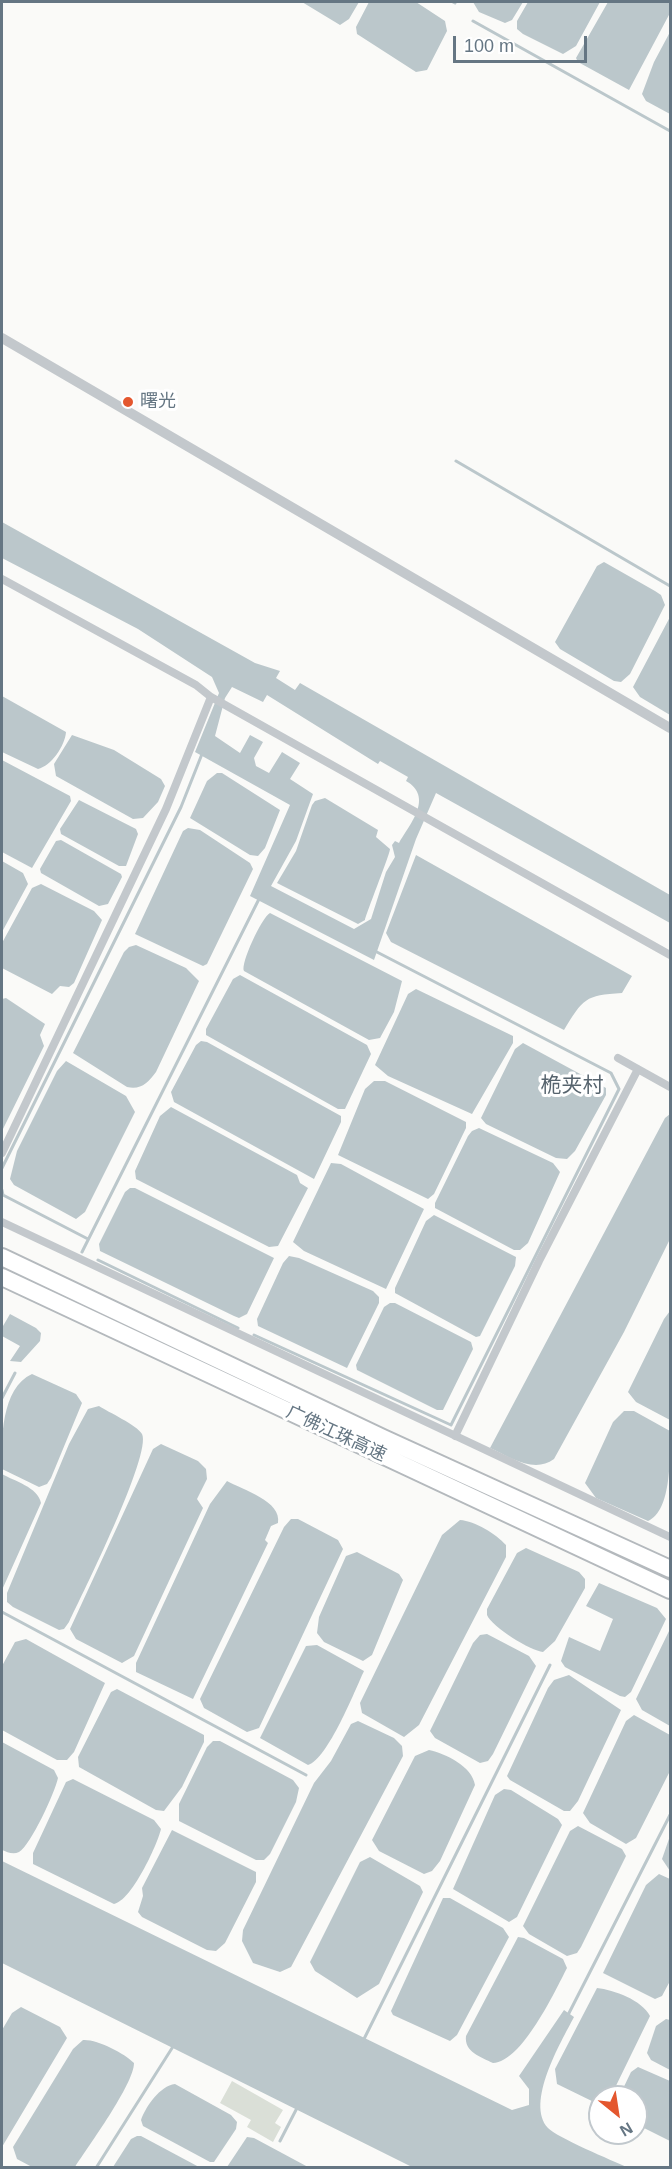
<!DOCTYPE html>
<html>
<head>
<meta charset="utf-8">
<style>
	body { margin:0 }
	#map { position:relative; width:672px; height:2169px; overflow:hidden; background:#fafaf8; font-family:Arial,sans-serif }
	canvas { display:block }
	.frame { position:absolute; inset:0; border:3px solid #657683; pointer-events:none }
	.north { position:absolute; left:588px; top:2085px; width:60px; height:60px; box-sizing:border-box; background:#fff; border:2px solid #c1c8cd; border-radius:50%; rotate:150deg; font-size:16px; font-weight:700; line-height:24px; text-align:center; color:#657683 }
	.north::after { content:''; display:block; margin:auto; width:21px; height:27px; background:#e4572e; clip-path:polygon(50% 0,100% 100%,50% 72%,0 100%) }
	.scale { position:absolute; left:453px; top:36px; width:134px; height:27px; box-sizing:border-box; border:3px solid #657683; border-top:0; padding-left:8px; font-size:18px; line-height:21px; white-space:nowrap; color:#657683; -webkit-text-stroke:4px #fff; paint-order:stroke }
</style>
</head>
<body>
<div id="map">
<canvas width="672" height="2169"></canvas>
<div class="frame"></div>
<div class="north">N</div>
<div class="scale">100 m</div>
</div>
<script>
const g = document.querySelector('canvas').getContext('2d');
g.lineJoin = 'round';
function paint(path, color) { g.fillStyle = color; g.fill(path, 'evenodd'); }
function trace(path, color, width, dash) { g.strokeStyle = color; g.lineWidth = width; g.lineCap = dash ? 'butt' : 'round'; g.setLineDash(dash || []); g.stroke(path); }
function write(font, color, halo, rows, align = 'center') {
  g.font = font + ' Arial,"Noto Sans SC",sans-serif'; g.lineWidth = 6; g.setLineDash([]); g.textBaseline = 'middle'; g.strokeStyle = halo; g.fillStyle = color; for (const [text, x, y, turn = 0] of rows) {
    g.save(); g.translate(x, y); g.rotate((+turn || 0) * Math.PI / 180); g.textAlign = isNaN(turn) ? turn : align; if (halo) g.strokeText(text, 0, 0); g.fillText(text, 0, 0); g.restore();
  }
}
const green = new Path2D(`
	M232,2081l51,29 -8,13 6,4 -8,15 -26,-15 4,-7 -31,-17z`);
const water = new Path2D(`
	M302,2h57l-10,17 -9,6z
	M369,2h47l29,19 2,10 -20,39 -11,2 -59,-38 -1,-7z
	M473,2h50l-11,18 -7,3 -26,-11z
	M528,2h72l-24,44 -13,8 -40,-20 -6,-5v-8z
	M608,2h62v11l-41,77 -51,-28 -2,-4z
	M670,32v82l-24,-13 -4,-7 12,-32z
	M2,522l253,141 25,8 -4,7 19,12 5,-7 370,212v28l-234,-130 -20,46 -42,121 -124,-64 40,-91 -95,-53 24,-59 -7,-16 -74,-48 -136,-71zM232,687l31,15 4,-7 111,69 2,-3 28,16 -2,4c28,16 4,43 -7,62l-4,-2 -3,4 3,12 -9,15 -15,47 -17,10 -83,-43 25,-45 17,-47 -23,-15 10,-16 -18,-11 -13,21 -13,-7 -2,-8 9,-16 -13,-7 -10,18 -25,-17 10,-38z
	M604,562l51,29 6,4 4,10 -35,69 -9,8 -7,-1 -54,-32 -5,-7 42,-76z
	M670,617v98l-30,-18 -7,-10z
	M2,696l64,36c-1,14 -15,34 -28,37l-36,-17z
	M72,735l42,15 47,29 4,7 -7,16 -15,16 -10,1 -77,-43 -2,-12z
	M2,760l68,36 1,5 -39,67 -30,-16z
	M217,773h5l58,37 -15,38 -7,8 -8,-1 -60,-37 17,-37z
	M325,798l53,32 -2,7 14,12c0,5 -22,60 -25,71l-7,4 -81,-41 19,-32 16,-46 3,-4z
	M79,800l57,29 2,5 -12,32h-7l-58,-32 -1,-5z
	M188,828l12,2 50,33 3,6 -46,95 -4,2 -68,-32 48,-103z
	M61,840l60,34 1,3 -14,27 -9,2 -58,-33 -1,-4 16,-28z
	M416,855l216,121 -10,17c-37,2 -39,6 -58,37l-173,-88 -5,-9z
	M2,861l21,12 5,11 -26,48z
	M41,884l53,27 8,9 -28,63 -5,4 -9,-1 -8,8 -50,-26v-25l30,-55z
	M270,913l132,68 -8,31 -14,26 -11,2 -125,-69c-4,-7 18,-54 26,-58z
	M136,945l50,23 13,13 -43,91c-8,11 -15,18 -29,15l-54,-34 51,-101 5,-5z
	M240,975l127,70 4,9 -26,55h-7l-132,-74v-6l27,-50z
	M416,989l97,47v7l-41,71 -84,-38 -13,-11 33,-71z
	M6,998l39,26 -5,11 4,11 -42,85v-132z
	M201,1041l6,1 134,74v6l-27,57 -140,-77 -3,-10 25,-47z
	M523,1043l83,45v7l-31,56 -8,8 -11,-1 -70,-34 -5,-6 34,-69z
	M66,1061l60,35 9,16 -50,100 -9,7 -62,-34 -4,-6 7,-28 40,-80z
	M374,1081h11l81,41v6l-32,66 -6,5 -90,-44 27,-66z
	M171,1107l126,68 3,8 8,5 -30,58 -9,1 -133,-68 -1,-8 25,-55z
	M670,1114v125l-46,93 -70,127c-20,15 -44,-2 -64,-11l175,-330z
	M479,1128l74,35 7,9 -32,71 -8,7h-6l-79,-42v-5l33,-67 4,-5z
	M331,1163l10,1 83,45 -38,80 -82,-38 -11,-9z
	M130,1188h5l139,70 -27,56 -8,4 -5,-2 -134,-65 -1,-7 26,-52z
	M434,1215l82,42 -1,9 -35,70 -4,1 -81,-44v-5l31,-67z
	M289,1256l10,2 74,33 6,6v6l-32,65 -89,-42 -1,-7 26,-56z
	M390,1303h5l76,39 2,7 -30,61h-6l-80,-40 -1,-5 28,-58z
	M670,1311v109l-34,-18 -8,-10 36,-73z
	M10,1314l26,14 5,5 -1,8 -19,21 -11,-1 10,-15 -18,-10 1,-10z
	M32,1374l44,20 6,9 -31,75 -4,6 -8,3 -37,-18c-1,-28 -1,-81 30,-95z
	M99,1406c9,6 38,19 43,28 10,20 -60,161 -73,188l-5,7 -5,1 -46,-23 -6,-5v-9l62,-149 19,-35z
	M624,1411h10l36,20c0,25 2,80 -22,90l-52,-23 -11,-15 28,-61z
	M161,1444l37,17 8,8 1,10 -10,20 6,9 -69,148 -12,7 -46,-24 -6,-10 83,-180z
	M2,1474c12,7 36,13 39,29l-39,87z
	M227,1481c16,9 55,20 51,42l-7,3 -6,14 3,3 -75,156 -57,-27v-9l74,-159z
	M291,1519h7l40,21 5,9 -84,179 -12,4 -43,-24 -4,-9 84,-172z
	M460,1520c15,1 36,14 46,25v12l-87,168 -15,12 -42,-24 -2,-10 82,-168z
	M526,1548l53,24 6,7v9l-30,53 -12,11c-12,-1 -51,-25 -56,-37v-6l30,-56z
	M357,1552l42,22 4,6 -31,75 -9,6 -39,-19 -7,-9 2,-16 27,-61z
	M599,1583l58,25 9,11 -35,73 -6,5 -5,-1 -55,-29 -4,-6 8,-24 31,14 13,-32 -27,-13z
	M670,1629v97l-28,-16 -6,-11z
	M487,1634l42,22 7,10 -43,88 -5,7 -8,2 -45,-25 -5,-7 43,-88 7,-8z
	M26,1639l79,44 -31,69 -7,8h-10l-55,-30v-64l13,-24z
	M317,1645l47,26c-9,19 -36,88 -56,94l-48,-27 46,-92z
	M569,1675l52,35 -43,91 -8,10h-6l-54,-31 -3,-4 41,-88 6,-8z
	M117,1689l87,46v7l-22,45 -18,24 -8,-1 -77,-43 -1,-10 33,-65z
	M634,1715l36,20v36l-34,67 -10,6 -36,-21 -7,-10 43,-92z
	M358,1721l36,17 8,8 1,10 -112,211 -11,5 -27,-9 -11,-22 1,-11 71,-147 17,-22 20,-37z
	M213,1741h7l73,39 6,8 -3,14 -26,52 -6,6h-8l-77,-39v-17l28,-57z
	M2,1742l52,28 4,8c-3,14 -27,67 -39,74 -6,3 -12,0 -17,-2z
	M429,1750c17,4 43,16 46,35l-35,76 -8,10 -8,3 -45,-23 -7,-11 43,-84z
	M73,1779l81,41 7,9c-4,17 -30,72 -47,75l-81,-40v-11l33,-71z
	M504,1789l7,1 47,29 4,6 -45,92 -8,5 -56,-33 42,-94z
	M578,1826l44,23 4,7 -45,91 -4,6 -10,3 -38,-22 -6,-8 47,-95z
	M172,1830l84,42v10l-31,61 -9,8 -9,-1 -65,-33 -4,-5 5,-16 -1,-8z
	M670,1836v35l-8,-12z
	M370,1857l50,29 3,6 -44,92 -22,14 -42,-27 -5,-9 50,-100z
	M2,1861l510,249 17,-5v-16l-10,-13 45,-66 10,7c-13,25 -49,86 -26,111 8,9 65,33 79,39h-215l-410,-204z
	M659,1874l11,5v102l-8,15 -7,3 -52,-26 43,-88z
	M443,1898h7l53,30 6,9 -52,98 -7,6 -57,-26 -2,-4z
	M518,1937l6,1 39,21 4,9c-12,23 -45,94 -74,95 -12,-6 -29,-11 -27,-27z
	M597,1988c17,2 45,12 53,28l-39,80 -11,1v8l-43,-21 -2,-15z
	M21,2007l39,20 7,11 -65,109v-117l10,-17z
	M666,2019l4,1v50l-19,-10 -4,-7 9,-27z
	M83,2040c14,-1 41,13 51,23 0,21 -46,84 -59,104h-43l-15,-8 -4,-12 60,-98z
	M638,2067l32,14v60l-34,-17v-27h-17l12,-25z
	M175,2084l56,31 6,7 -1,7 -22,33h-4l-67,-36 -2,-6c5,-14 19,-34 34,-36z
	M137,2136h4l58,31h-86l18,-28z
	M247,2137l7,1 54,29h-81z`);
const stream = new Path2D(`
	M453,2l2,1
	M473,21l197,110
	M456,461l214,125
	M2,1168l179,-361 21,-53
	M2,1190l1,5 85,44
	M82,1252l177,-353
	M98,1260l140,68
	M254,1335l197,90 168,-336 -8,-16 -238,-123
	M2,1398l13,-25
	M2,1612l304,163
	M568,2015l102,-200
	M363,2041l187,-376
	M280,2141l18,-35
	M96,2168l78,-123`);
const minor = new Path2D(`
	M2,579l194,106 15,12 459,258
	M618,1058l52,29
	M2,1153l164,-344 45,-112
	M2,1222l668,315
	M455,1436l84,-175 99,-192`);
const tertiary = new Path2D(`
	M2,338l668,390`);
const motorway = new Path2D(`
	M2,1257l381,181 287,131
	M2,1277l668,313`);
const markers = [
	[128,402,6,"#e4572e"]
];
const poiNames = [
	["曙光",140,402]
];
const streetNames = [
	["广佛江珠高速",336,1434,25]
];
const quarterNames = [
	["桅夹村",572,1086]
];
paint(green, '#dadfd7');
paint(water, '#bbc7cb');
trace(stream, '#bbc7cb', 3);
trace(motorway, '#b4b9bd', 20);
trace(minor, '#c3c8cc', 8);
trace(tertiary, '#c3c8cc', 10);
trace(motorway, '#fff', 16);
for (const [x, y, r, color] of markers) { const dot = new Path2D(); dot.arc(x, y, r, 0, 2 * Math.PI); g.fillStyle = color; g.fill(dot); trace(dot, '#fff', 2); }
write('18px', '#657683', '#fff', poiNames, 'left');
write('18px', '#657683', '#fff', streetNames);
write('21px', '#57646e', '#fff', quarterNames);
</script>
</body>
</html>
